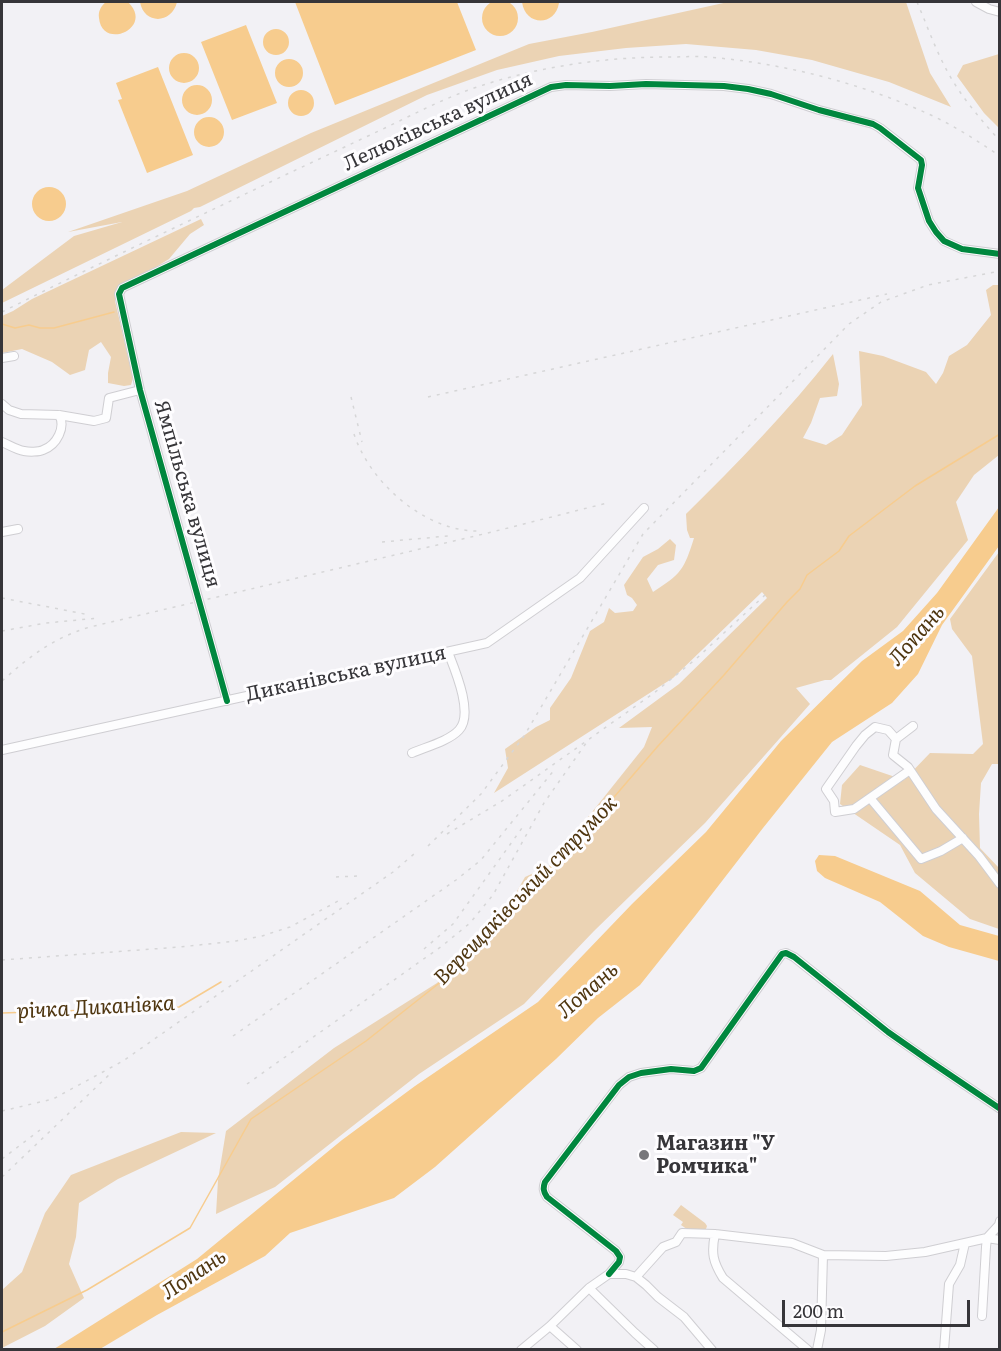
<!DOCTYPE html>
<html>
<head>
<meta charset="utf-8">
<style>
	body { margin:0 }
	#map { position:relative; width:1001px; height:1351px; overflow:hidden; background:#f2f1f5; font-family:Literata,serif }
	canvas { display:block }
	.frame { position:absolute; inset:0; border:3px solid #363539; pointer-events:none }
	.scale { position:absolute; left:782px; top:1300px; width:188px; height:27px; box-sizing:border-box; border:3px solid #363539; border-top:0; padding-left:8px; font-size:18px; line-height:21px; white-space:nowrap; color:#363539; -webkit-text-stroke:4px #fefdff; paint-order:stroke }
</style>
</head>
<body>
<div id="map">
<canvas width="1001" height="1351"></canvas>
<div class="frame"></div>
<div class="scale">200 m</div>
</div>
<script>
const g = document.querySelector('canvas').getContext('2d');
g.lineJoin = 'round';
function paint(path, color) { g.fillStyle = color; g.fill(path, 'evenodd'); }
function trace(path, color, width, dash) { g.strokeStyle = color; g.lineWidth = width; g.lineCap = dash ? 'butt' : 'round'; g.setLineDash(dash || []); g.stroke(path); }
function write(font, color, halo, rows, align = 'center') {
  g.font = font + ' Literata,serif'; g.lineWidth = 6; g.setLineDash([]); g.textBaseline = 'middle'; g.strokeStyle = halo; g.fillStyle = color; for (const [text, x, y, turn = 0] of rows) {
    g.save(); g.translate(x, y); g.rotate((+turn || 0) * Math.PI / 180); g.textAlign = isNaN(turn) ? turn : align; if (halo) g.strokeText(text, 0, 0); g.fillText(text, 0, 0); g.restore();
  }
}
const green = new Path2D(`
	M728,2h178l24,71 21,34 -62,-25 -77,-22 -56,-10 -70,-6 -60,4 -67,8 -62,14 -70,25 -227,112 -6,1 -3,3 -189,92v-13l72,-54 48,-14 -54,10 119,-41 124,-58 218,-89 63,-12z
	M999,54h1l-1,74 -15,-15 -27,-37 6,-11z
	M201,219l3,6 -14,9 -21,25 -52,32 -2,10 18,77 -2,7 -7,1 -16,-3v-10l3,-16 -10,-15 -12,8 -4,20 -15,5 -18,-13 -30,-13 -20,4v-37l11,-5 19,-12z
	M993,285h7l-1,170 -25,20 -18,27 12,38 -71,87 -66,53h-6l-29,8 14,16 -105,119 -111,108 -70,73 -105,70 -144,113 -59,27 2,-34 8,-49 108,-83 103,-65 53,-52 17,-22 18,-32 24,-11 95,-119 8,-20 -33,1 60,-44 88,-86 -5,-6 -89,86 -179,115 14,-25 -3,-19 31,-22 14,-7v-12l21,-30 19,-47 14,-9 5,-14 6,5 18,-2 4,-6 -5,-7 -5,-3 -3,-10 19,-28 15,-8 12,-10 6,6 -2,15 -16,5 -11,14 6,13c28,-18 31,-22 41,-54h-4l-3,-8 -1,-16c52,-51 102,-103 147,-160l6,30 -2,12 -17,2 -9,25 -8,15 23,7 16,-10 20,-30 -3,-54 24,5 43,16 10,12 7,-11 6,-17 18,-11 24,-30 -5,-25z
	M999,552v212h-7l-11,19 -2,31 1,34 19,20v61l-29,-10 -55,-46 -15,-28 -60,-41 2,-19 18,-20 44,15 26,-27 43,1 10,-10 -11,-88 -20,-27 -2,-10z
	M181,1132l35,1 -98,46 -39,24 -3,34 -7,27 15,34 -39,28 -43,22v-58l20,-18 23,-59 26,-38z
	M681,1205l24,18 2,3 -2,6h-14l-10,-7 2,-3 -10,-7z`);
const water = new Path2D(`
	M482 18a18 18 0 1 1 36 0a18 18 0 1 1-36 0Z
	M106,2h22c27,26 -26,49 -29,16 -1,-7 2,-12 7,-16z
	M140,2h37c-5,22 -33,23 -37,0z
	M295,2h162l19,48 -141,55z
	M522,2h37v1c-4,24 -34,23 -37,-1z
	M246,25l31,78 -45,17 -31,-78z
	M263 42a13 13 0 1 1 26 0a13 13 0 1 1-26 0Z
	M169 68a15 15 0 1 1 30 0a15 15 0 1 1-30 0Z
	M275 73a14 14 0 1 1 28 0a14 14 0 1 1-28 0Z
	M158,67l35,88 -46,18 -29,-73 4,-1 -6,-16z
	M182 100a15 15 0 1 1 30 0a15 15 0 1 1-30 0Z
	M288 103a13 13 0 1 1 26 0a13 13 0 1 1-26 0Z
	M194 132a15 15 0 1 1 30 0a15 15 0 1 1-30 0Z
	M32 204a17 17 0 1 1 34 0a17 17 0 1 1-34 0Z
	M999,507v39l-57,79 -24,49 -26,29 -60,39 -69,86 -68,88 -55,69 -42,33 -42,41 -121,108 -41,31 -104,35 -25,23 -108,59 -57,34h-46l143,-90 145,-119 73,-54 123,-84 94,-98 74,-72 75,-91 81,-80 41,-30 34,-38z
	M819,855l16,1 85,35 40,34 39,11v25l-50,-14 -26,-11 -43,-34 -55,-24 -8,-7 -2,-10z`);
const stream = new Path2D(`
	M2,324l13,4 14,-3 11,3h14l60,-16
	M2,1013l177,-6 42,-25
	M2,1332l85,-42 103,-62 61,-109 115,-78 81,-64 55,-54 25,-38 32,-24 99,-115 66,-71 63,-73 13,-13 7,-14 32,-24 10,-15 66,-50 85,-52`);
const street = new Path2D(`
	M976,2l13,7 11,3
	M2,358l12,-2
	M2,404l7,6 12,4 38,1 35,6 12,-3 3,-20 31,-8
	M2,442c7,3 15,8 22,9 5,1 15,1 19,-1 14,-5 23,-23 16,-35
	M2,532l16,-3
	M227,701l-87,-311 -21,-96 3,-6 429,-201 15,-2 44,1 36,-2 78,2 24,3 23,5 48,16 54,14 7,4 41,32 1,5 -4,23 11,33 7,11 8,9 18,8 38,5
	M913,726l-17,13 -3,16 15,12 28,42 43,47 21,28
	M896,739l-8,-9 -13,-3 -10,8 -9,11 -30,43 8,12 1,11 19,-3 56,-39
	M2,750l485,-107 93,-65 64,-70
	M412,753c14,-6 37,-12 47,-23 15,-16 -4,-60 -11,-78
	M870,798l51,61 20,-8 22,-13
	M715,1234c-4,19 -2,28 8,44l85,72
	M609,1274l10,-12 1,-5 -4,-6 -69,-54c-4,-6 -4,-9 -2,-15l74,-97 10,-8 12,-4 30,-4 23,2 7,-3 81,-114 4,-1 8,4 94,75 40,28 71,48
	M636,1277l10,8 12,12 26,20 28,33
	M589,1288l46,45 19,17
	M982,1316l4,-69 1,-9 12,-13 1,-4
	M550,1326l27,24
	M521,1350l29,-24 39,-38 20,-14h17l10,3 27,-30 13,-5 6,-9 33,1 77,9 31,12 63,1 39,-4 62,-14 13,2
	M817,1350l4,-20 2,-75
	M944,1350l5,-66 11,-19 5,-22`);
const rail = new Path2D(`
	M917,2c12,28 22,58 39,84 13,20 28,37 44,55
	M2,312c93,-47 187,-91 281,-136 34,-16 68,-32 102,-48 29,-14 58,-29 89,-40 62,-21 129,-31 195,-31 13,0 26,-1 38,0 77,6 158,27 228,60 23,11 44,25 65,39
	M351,397l11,45
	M428,397l459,-103
	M354,434c16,49 71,97 123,97
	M382,542l66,-6
	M2,598l88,17
	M2,631l44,-8 53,-5
	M2,681c28,-25 51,-43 88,-54l402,-95 115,-29
	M447,834l55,-33 152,-108 43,-35 68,-63
	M428,846l53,-52 43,-58 119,-202 206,-210 32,-22 47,-17 72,-14
	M336,877l21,-1
	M424,949l29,-25 69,-96
	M2,960l178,-13 56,-6 26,-5 28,-9 50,-27
	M233,1036l223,-156 25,-20 74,-91
	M247,1084l195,-138 28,-23 23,-28 51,-92 45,-64
	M2,1111l51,-12 70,-38 270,-189 21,-18
	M2,1159l38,-29
	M2,1177l108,-103`);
const cycleway = new Path2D(`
	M227,701l-87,-311 -21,-96 3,-6 429,-201 15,-2 44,1 36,-2 78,2 24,3 23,5 48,16 54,14 7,4 41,32 1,5 -4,23 11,33 7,11 8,9 18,8 38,5
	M609,1274l10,-12 1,-5 -4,-6 -69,-54c-4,-6 -4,-9 -2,-15l74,-97 10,-8 12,-4 30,-4 23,2 7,-3 81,-114 4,-1 8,4 94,75 40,28 71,48`);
const markers = [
	[644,1155,6,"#78777b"]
];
const streetNames = [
	["Лелюківська вулиця",438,122,-25],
	["Ямпільська вулиця",187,494,74],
	["Диканівська вулиця",346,674,-12]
];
const poiNames = [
	["Магазин \"У",656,1144],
	["Ромчика\"",656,1167]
];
const waterNames = [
	["Лопань",917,636,-49],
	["Верещаківський струмок",526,891,-46],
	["Лопань",588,991,-41],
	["річка Диканівка",96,1008,-3],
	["Лопань",194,1275,-34]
];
paint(green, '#ebd3b4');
paint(water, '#f7cc8e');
trace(stream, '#f7cc8e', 1.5);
trace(street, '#cfced2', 10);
trace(street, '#fdfdfe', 8);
trace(rail, '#d6d6d7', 1.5, [3, 6]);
trace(cycleway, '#00873e', 6);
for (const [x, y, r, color] of markers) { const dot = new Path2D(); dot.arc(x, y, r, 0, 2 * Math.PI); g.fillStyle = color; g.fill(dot); trace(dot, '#fefdff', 2); }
write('20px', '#363539', '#fefdff', streetNames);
write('bold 20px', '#363539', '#fefdff', poiNames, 'left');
write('italic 21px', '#4f3610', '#fefdff', waterNames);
</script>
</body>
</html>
